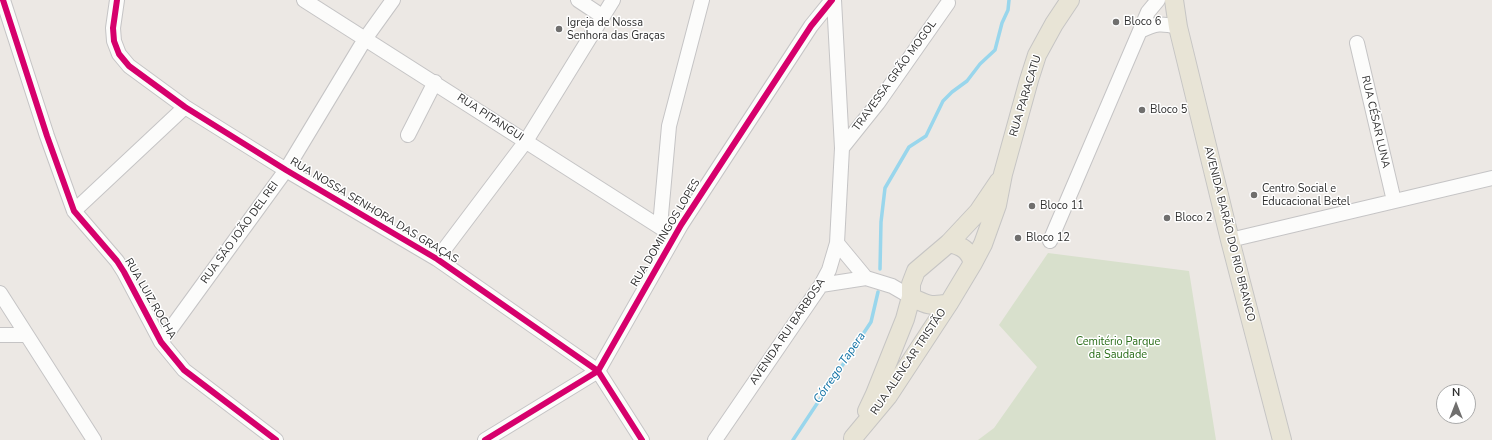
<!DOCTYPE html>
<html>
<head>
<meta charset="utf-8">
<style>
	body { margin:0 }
	#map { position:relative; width:1492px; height:440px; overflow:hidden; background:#ece8e4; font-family:"Nunito Sans",sans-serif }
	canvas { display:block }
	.north { position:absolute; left:1436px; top:384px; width:40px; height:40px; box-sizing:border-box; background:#fff; border:1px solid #ababab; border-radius:50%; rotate:0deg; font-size:11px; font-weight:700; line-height:16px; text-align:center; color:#2e2e2e }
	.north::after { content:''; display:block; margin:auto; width:14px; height:18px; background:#706f6e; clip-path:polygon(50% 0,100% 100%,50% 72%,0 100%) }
</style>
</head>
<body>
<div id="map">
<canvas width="1492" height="440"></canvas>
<div class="north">N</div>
</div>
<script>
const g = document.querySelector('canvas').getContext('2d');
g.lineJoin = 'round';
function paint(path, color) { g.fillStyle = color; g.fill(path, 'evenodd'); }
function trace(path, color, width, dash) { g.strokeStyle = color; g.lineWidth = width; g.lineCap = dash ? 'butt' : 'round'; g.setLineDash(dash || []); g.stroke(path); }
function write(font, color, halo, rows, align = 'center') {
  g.font = font + ' "Nunito Sans",sans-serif'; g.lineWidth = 3; g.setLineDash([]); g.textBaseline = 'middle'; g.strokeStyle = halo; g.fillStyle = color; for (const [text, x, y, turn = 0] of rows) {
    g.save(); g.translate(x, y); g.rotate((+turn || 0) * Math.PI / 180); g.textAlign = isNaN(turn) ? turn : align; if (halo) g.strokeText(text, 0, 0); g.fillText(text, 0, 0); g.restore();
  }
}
const cemetery = new Path2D(`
	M1048,253l141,18 27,169h-238l16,-12 43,-61 -38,-42z`);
const stream = new Path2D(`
	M880,269l1,-47 4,-34 24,-41 17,-11 17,-35 9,-9 15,-11 13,-17 15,-14 7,-27 6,-13 1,-10
	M793,440l78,-118 7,-30`);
const minor = new Path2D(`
	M3,0l44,136 27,75 43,50 7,11 37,70 23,28 92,70
	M117,0l-4,28 1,13 5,13 10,12 56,41 101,63 151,89 161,112 44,69
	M304,0l370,236
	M578,0l24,16
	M1140,31c16,-8 21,-8 38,-4
	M1357,43l37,158
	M408,135l27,-53
	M842,148l36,-45 70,-100
	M74,211l111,-104
	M660,226l9,-100 33,-126
	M1230,240l262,-62
	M1050,241l98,-229 10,-12
	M837,243l29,35
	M437,259l89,-118 87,-141
	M821,285l45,-7 26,8 19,11
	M0,293l94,147
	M0,335h26
	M161,342l125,-172 79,-131 28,-39
	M485,440l113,-69 83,-146 130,-199 21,-26
	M715,440l106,-155 8,-15 8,-27 5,-95 -8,-148`);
const major = new Path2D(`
	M1174,0l4,27 52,213 52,200
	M949,243c13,3 20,7 24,20
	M911,297c16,8 20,10 38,6
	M867,411l8,-17 30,-75 6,-22v-13l5,-13 33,-28 29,-31 21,-31
	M853,438l35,-42 61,-93 24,-40 10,-19 14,-39 6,-31 26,-94 8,-25 17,-31 16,-24`);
const cycleway = new Path2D(`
	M3,0l44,136 27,75 43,50 7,11 37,70 23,28 92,70
	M117,0l-4,28 1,13 5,13 10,12 56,41 101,63 151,89 161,112 44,69
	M485,440l113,-69 83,-146 130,-199 21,-26`);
const markers = [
	[1116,22,4,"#706f6e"],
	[559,29,4,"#706f6e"],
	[1142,110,4,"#706f6e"],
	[1254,195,4,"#706f6e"],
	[1032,206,4,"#706f6e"],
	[1167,218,4,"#706f6e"],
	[1018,238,4,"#706f6e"]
];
const poiNames = [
	["Bloco 6",1124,22],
	["Igreja de Nossa",567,23],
	["Senhora das Graças",567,36],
	["Bloco 5",1150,110],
	["Centro Social e",1262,189],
	["Educacional Betel",1262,202],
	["Bloco 11",1040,206],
	["Bloco 2",1175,218],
	["Bloco 12",1026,238]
];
const streetNames = [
	["TRAVESSA GRÃO MOGOL",895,76,-54],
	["RUA PARACATU",1026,96,-73],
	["RUA PITANGUI",490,118,33],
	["RUA CÉSAR LUNA",1375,122,77],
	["RUA NOSSA SENHORA DAS GRAÇAS",374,211,31],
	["RUA SÃO JOÃO DEL REI",240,233,-54],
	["RUA DOMINGOS LOPES",666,233,-59],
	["AVENIDA BARÃO DO RIO BRANCO",1229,234,76],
	["RUA LUIZ ROCHA",150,299,60],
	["AVENIDA RUI BARBOSA",788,332,-56],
	["RUA ALENCAR TRISTÃO",909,362,-56]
];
const parkNames = [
	["Cemitério Parque",1118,342],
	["da Saudade",1118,355]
];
const waterNames = [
	["Córrego Tapera",840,368,-56]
];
paint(cemetery, '#d8e0cc');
trace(stream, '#99d6ec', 3.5);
trace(minor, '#c5c4c5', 16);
trace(major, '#c6c5c4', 20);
trace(minor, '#fcfcfb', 14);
trace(major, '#e8e4d6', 18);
trace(cycleway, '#d6006c', 6);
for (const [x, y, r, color] of markers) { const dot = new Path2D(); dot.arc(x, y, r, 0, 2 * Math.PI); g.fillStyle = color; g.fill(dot); trace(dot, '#fff', 1.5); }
write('11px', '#2e2e2e', '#fff', poiNames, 'left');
write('11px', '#2e2e2e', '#fff', streetNames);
write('11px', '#2c6e1b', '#fff', parkNames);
write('italic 12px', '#0d6fa3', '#fff', waterNames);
</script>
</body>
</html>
